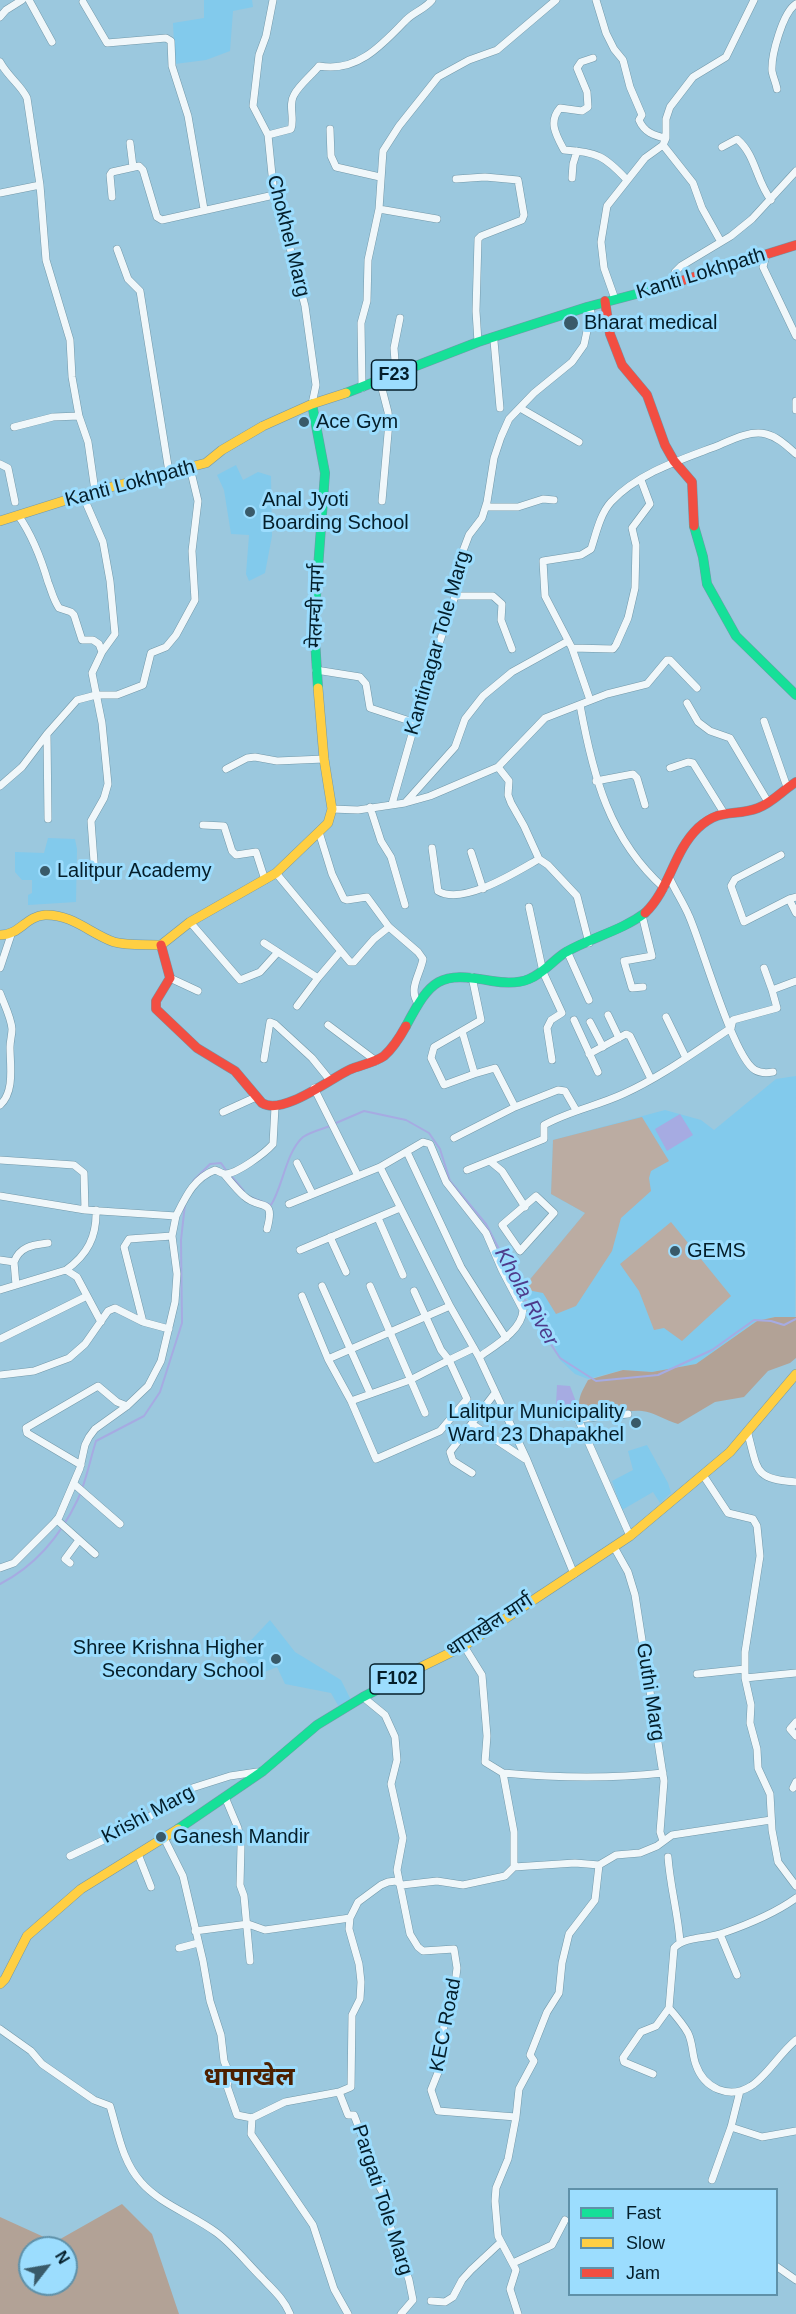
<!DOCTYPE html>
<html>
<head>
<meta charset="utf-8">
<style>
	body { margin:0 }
	#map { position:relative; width:796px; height:2314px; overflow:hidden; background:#9bc8de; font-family:Arial,sans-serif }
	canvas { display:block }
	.legend { position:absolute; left:568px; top:2188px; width:210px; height:108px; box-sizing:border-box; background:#9cddfe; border:2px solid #5f91a9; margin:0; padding:8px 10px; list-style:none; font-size:18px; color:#041e2a }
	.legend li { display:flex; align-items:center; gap:12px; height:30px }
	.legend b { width:30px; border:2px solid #5f91a9 }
	.north { position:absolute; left:18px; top:2236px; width:60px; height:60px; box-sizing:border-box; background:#9cddfe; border:2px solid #5f91a9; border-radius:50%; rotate:59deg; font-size:16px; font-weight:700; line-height:24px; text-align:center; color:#041e2a }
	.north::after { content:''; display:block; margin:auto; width:21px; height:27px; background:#395a69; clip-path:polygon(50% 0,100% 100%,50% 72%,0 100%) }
</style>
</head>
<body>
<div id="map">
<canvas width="796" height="2314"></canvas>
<ul class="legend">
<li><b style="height:8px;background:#16e098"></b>Fast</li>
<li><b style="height:8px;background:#ffcf43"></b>Slow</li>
<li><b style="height:8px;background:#f24e42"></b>Jam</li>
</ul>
<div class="north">N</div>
</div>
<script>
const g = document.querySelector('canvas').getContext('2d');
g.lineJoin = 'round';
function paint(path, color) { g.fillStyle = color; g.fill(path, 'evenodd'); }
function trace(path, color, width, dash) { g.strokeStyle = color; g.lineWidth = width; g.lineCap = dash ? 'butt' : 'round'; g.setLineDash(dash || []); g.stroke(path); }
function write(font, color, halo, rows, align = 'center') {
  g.font = font + ' Arial,"Noto Sans Devanagari",sans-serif'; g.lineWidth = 6; g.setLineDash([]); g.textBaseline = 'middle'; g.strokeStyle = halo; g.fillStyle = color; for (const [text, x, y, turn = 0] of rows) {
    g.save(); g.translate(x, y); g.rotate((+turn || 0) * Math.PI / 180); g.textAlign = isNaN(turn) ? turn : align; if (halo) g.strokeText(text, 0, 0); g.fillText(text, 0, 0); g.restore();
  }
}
const built = new Path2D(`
	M204,0h48l1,7 -20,4 -3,40 -24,9 -31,4 -2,-41 31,-5z
	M236,465l7,15 15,-8 13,4 1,60 -7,37 -16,8 -3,-7 3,-39 -18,-1 -7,-44 -7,-15z
	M48,838l27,1 2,10 -1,53 -48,3v-10l4,-2v-13h-10l-7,-8v-20l29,1z
	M796,1076l-1,243 -20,-2 -18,4 -61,43 -44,8 -29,-2 -35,9 -13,-5 -15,-14 -5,-13 -33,-58 63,-76 -34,-19 2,-54 112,-30 36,10 13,10 62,-51z
	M647,1445l21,38 3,10 -11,10 -7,-11 -31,18 -10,-29 21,-11 -5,-19z
	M270,1620l25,32 46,28 11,22 -13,5 -8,-14 -46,-9 -8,-17 -20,8 -17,-23z`);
const green = new Path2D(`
	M642,1117l27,44 -18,10 -2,7 2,13 -30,27 -9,33 -36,55 -20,8 -13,-21 -21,-4 63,-76 -34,-19 2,-54z
	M671,1222l60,74 -49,45 -18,-13 -10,2 -15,-39 -19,-27z`);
const forest = new Path2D(`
	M775,1317h21v41l-6,5 -22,8 -24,26 -29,5 -37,22c-12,-3 -24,-12 -36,-13 -21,-2 -41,10 -60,3 -7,-13 0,-22 6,-34l35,-10 29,2 44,-8 61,-43z
	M122,2204l30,30 27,80h-179v-97l55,25zM30,2248h36v36h-36z`);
const water = new Path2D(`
	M680,1114l13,21 -26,16 -12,-22z
	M557,1385l13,1 8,21 -22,-2z`);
const stream = new Path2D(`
	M336,1123l28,-12 42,9 23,13 11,16 10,32 36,43 52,101 22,33 36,23 62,-6 54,-25 42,-30 17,1 13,4 12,-6
	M232,1177l12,14
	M193,1181l17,-17 11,-1 5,7
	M250,1197l21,8c12,-19 15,-53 32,-68 7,-5 19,-8 27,-11
	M0,1584c35,-18 61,-49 78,-85 8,-17 12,-39 18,-58l48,-25 16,-24 22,-69 -1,-83 4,-36`);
const street = new Path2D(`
	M29,0l23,42
	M273,0l-7,36 -7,19 -6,51 15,29 6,60 12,28 3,21 16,62 11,79 -4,19
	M596,0l10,33 8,16 9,11 7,27 12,28 -3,5c5,12 15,16 27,18
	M83,2l24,41 59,-5 5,3 1,25 16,50 16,93
	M0,17l6,-7 16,-10
	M593,58l-12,4 -4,6 10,24 1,15 -6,4 -22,-3c-12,14 -4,27 4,42 33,2 41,6 63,30
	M0,62c8,15 21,23 27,36l13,87 6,75 24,80 2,37 7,39 9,26 7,49
	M777,89c-1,-6 -4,-12 -5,-18 -1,-16 11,-59 24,-67
	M330,129l1,27 5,11 44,10
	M268,135l23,-6c4,-10 -3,-24 3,-34 5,-10 18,-20 25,-29 38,7 63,-21 87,-46 8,-8 19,-11 26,-20
	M130,143l3,24
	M663,145l30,38 9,25 19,34
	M722,147l15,-8c19,16 19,42 34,61
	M572,178l1,-14 4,-13
	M456,179l29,-2 33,3 6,35 -2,5 -41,16 -3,3 -2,72 2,31
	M0,193l40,-8
	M112,197l-2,-22 2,-3 27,-6 4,4 14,47 5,3 112,-25
	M379,209l58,10
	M117,249l11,30 12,12 29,181
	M766,255l-3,12 33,69
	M672,284l3,-12 6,-6 50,-30 21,-17 44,-48
	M615,299l-11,-31 -3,-26 6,-36 38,-48 18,-13 3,-7v-19l4,-12 23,-30 33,-20 28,-57
	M492,338l2,3 6,67
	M396,374l-2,-26 6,-30
	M380,381l8,31 1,10 -7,79
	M362,388l-1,-65 6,-22 1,-41 11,-51 4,-58 16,-25 39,-49 31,-17 28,-10 59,-50
	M796,401v9
	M520,408l59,34
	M14,427l39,-10 26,-1
	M0,464l8,4 7,34
	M641,480l9,24 -18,24 4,17 -1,43 -7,30 -12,27 -3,4 -41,-1 -27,-52 -2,-35 38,-6 10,-6c5,-15 9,-35 20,-47 27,-29 69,-42 106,-56 14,-6 33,-16 49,-12 12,3 21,12 30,20
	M83,496l20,46 7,39 5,53 -13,18
	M486,507h32l25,-8 11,1
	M18,515c14,20 23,43 30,67 4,10 5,17 11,26l12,4 3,3 8,25h11l6,4 3,8 -10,21 10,50 6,61 -4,14 -13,23 4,54
	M455,596h38l9,8 -1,16 11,29
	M572,648l18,52
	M316,670l44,7 6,7 4,24 46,15
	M687,703l11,19 12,9 20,7 38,64
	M580,705c13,71 29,134 84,183
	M764,721l23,66
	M498,767l11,14 -1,14 3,8 13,23 15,33 9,6 29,31 12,47
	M670,768l18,-6 5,1 31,50
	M226,769l21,-11 8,-1 22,4 47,-2
	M596,781l37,-7 4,4 8,27
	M0,786l22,-19 25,-33
	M405,803l25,-7 68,-29 47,-49 62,-24 40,-10 20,-24h3l27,28
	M392,804l38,-133 25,-75 3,-32 11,-29 13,-17 5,-16 7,-44 7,-21 8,-18 25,-26 38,-31 12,-17 7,-33 -4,-5
	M370,807l11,34 10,16 14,48
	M332,809l26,1 47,-7 50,-56 10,-28 18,-23 29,-24 56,-31
	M48,819l-1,-85 30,-34 19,-5h21l26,-10 8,-32 15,-6 10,-12 19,-35 -3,-49 6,-50 -8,-33
	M203,825l21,1 8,25 4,4 20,-3 9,28
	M319,832l13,42 12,25 3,1 20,-3 22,30 29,25 5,7c-3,16 -15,30 -5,44
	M432,848l6,43c25,15 78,-19 101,-32
	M471,852l12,37
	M781,855l-46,24 -4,7 13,36 45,-23
	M276,873l74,89h4l20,-23 15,-12
	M670,879c6,13 14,25 19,37 13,29 44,141 66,154 5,3 12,3 18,2
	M796,897l-7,2 7,14
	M529,907l14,65 19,41 -11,7 -4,8 5,32
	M642,915l10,41 -28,5 8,27 11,-1
	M190,922l50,58 20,-8 18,-20
	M264,943l54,35
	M567,951l22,49
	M0,968l11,-33
	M764,968l8,22
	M472,977l9,43 -19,11 12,41v2l21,-6 20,39
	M170,978l28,13
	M0,993c4,11 11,24 12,36 0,6 -2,12 -2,18 0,18 5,45 -10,58
	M297,1006l21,-28 22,-26
	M608,1015l11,23
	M666,1017l20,41
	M574,1020l24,52
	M590,1022l13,25
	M328,1025l48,36
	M731,1028l2,-8 44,-12 -5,-18 24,-9
	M462,1031l-28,16 -3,11 13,27 30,-11
	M589,1054l37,-20 4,2 21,43
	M264,1059l6,-37 5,2 37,34 17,21
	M314,1088l44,88
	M223,1112l33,-15
	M454,1138l61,-31 43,-17 7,1 11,19
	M407,1152l54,115 45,71
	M0,1160l74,5 10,8 1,37
	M491,1162l11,9 23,36
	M297,1163l15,30
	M380,1167l70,139 29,51 48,103 47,114
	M467,1170l77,-31v-14c25,-14 53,-19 79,-31 38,-17 73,-43 108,-66
	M224,1174c6,7 13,16 20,22 16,15 32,0 23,33
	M0,1196l85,14 91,6c10,-20 18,-38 39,-46 3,1 6,3 9,4 12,1 41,-21 49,-30l2,-37
	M536,1196l18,17 -34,38 -18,-26z
	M289,1204l91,-37 43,-25 7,2 16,38 40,51 16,37 21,40c-1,21 -29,36 -44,47
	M378,1218l25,57
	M330,1237l16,35
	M300,1250l100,-42
	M0,1260l14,2 2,23
	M14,1262c6,-16 19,-17 34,-19
	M66,1270c21,-15 31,-33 30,-60
	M322,1286l48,107
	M370,1286l55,127
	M0,1290l66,-20 11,7 24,45
	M414,1291l27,59 8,10 25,-12
	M302,1296l26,63 122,-53
	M143,1322l-19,-75 5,-8 43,-3
	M0,1339l87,-43
	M328,1359l23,42 25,58 64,-28 27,-32 -18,-39 -39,20 -59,21
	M0,1375l34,-4 35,-13 16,-14 23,-33 7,-3 28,14 26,7
	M628,1414l-50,5 52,117
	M472,1424l53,35
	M748,1434c10,37 6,45 48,48
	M81,1465l-54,-32 -1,-5 72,-42 19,16 10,4
	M472,1473l-19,-12 -3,-9 45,-59
	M703,1475l25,38 25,6 4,7 3,30 -15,96v26l6,27 -1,18 7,26 1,19 12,26 2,36 6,32 18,24
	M74,1484l46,40
	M57,1520l38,34
	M614,1547l14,25 7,23 29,186 -4,51 3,9
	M70,1563l-5,-4 14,-19
	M0,1568l14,-5 40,-40 5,-6 21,-49 5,-23 4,-8 6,-8 32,-23 21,-20 13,-25 14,-59 2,-28 -5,-38 4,-20
	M464,1646l18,29 5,61 -2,26 18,11 11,59v35
	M697,1674l48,-5
	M745,1678l51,-5
	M363,1697l22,18 10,22 2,23 -6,24 12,54 -6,32 13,64 8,13 5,4 31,-2 3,19 -4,32 -9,24 -3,41 -10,25 7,21 78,6 -8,42 -12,29 -1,13 3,35 18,34 -6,19 8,25
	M796,1722l-6,7 6,7
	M503,1773c56,5 104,6 160,0
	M793,1788l3,-6
	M225,1797l13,31 3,18 -1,39 4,11 6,65
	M164,1838l19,38 20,85 7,40 11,34 3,26 6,14 -3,11 10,29 15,3 33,-16 54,-10
	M138,1854l13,33
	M70,1856l61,-29 30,-17 28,-21 41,-13 27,-4
	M668,1857c2,29 10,56 12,85
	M514,1867l61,-4 24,2
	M195,1931l53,-7 17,6 85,-12
	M720,1934l17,41
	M179,1948l19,-5
	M669,2008c7,8 14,16 19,25 5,10 4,22 8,32 8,23 33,35 55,21 15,-9 29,-33 45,-46
	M0,2029l31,22 11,13 52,36 16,6c8,26 12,55 31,76 19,22 52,33 76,51 17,13 30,30 45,45 11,12 22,21 28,36
	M653,2074l-29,-12 -1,-4 18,-26 15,-6 13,-18 5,-60c11,-12 34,-9 49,-15 26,-9 51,-19 73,-35
	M516,2117l3,-28 15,-28 -4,-6 17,-43 12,-19 3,-30 7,-29 26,-34 4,-35 17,-10 24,-2 17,-7 15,-11 99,-15
	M252,2118l-1,16 62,91 21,64 14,25
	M731,2127l31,10 34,-6
	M712,2180l19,-53 9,-36
	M513,2263l39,-18 13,-25
	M776,2266l20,14
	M431,2301l14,1 8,-5 9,-17 9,-10 30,-28
	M401,2314l12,-14 -4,-20 -22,-63 -1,-19 -13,-23 -8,-31 -11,-29h-6l-9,-23 12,-5 1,-72 8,-16 1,-17 -2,-18 -10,-35 1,-11 8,-16 23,-17 7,-3 8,-1 6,4 35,-4 26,4 42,-9 9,-9`);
const fast = new Path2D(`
	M346,393l132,-51 109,-35 68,-18
	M312,404l13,69 -11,150 4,65
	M694,526l9,31 4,27 29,52 60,59
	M406,1026c25,-47 33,-55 86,-45 12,2 25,3 37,-2 15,-6 24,-19 37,-27 26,-15 55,-21 79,-39
	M178,1829l85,-58 54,-46 46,-28 54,-28`);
const slow = new Path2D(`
	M0,521l95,-30 111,-28 16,-13 41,-24 49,-22 34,-11
	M0,935c20,0 26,-19 45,-20 27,-1 46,19 69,27 14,4 33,2 47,3l29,-23 86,-49 52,-50 4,-14 -8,-50 -6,-71
	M417,1669l47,-23 166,-110 100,-84 66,-78
	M0,1984l5,-5 22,-43 54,-47 97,-60`);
const jam = new Path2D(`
	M655,289l141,-44
	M605,301l5,33 12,31 25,30 18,50 9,16 18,21 2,44
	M645,913c25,-24 28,-61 53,-85 23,-21 36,-11 60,-20 14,-5 25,-18 38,-26
	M161,945l9,33 -14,23v8l41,39 38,23 27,32c20,13 68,-24 87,-33 11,-5 25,-7 35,-14 9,-8 16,-19 22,-30`);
const markers = [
	[571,323,8,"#395a69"],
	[304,422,6,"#395a69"],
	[250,512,6,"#395a69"],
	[45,871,6,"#395a69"],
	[675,1251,6,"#395a69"],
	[636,1423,6,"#395a69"],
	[276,1659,6,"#395a69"],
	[161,1837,6,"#395a69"]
];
const shields = [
	[394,375,45],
	[397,1679,54]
];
const shieldNames = [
	["F23",394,375],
	["F102",397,1679]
];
const streetNames = [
	["Chokhel Marg",288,236,76],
	["Kanti Lokhpath",701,274,-17],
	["Kanti Lokhpath",130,484,-15],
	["मेलम्ची मार्ग",317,606,-88],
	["Kantinagar Tole Marg",438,643,-74],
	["धापाखेल मार्ग",490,1626,-33],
	["Guthi Marg",650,1692,81],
	["Krishi Marg",148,1815,-28],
	["KEC Road",446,2025,-79],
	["Pargati Tole Marg",382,2200,72]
];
const poiNames = [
	["Bharat medical",584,323],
	["Ace Gym",316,422],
	["Anal Jyoti",262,500],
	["Boarding School",262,523],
	["Lalitpur Academy",57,871],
	["GEMS",687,1251],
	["Lalitpur Municipality",624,1412,"right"],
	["Ward 23 Dhapakhel",624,1435,"right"],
	["Shree Krishna Higher",264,1648,"right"],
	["Secondary School",264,1671,"right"],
	["Ganesh Mandir",173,1837]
];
const waterNames = [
	["Khola River",526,1297,61]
];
const districtNames = [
	["धापाखेल",249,2078]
];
paint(built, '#82caec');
paint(green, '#bbaca2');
paint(forest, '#b2a296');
paint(water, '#a6abe2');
trace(stream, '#a6abe2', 2);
trace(street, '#7298a9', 8);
trace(fast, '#7298a9', 10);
trace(slow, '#7298a9', 10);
trace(jam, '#7298a9', 10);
trace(street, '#f0f7fa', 7);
trace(fast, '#16e098', 9);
trace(slow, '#ffcf43', 9);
trace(jam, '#f24e42', 9);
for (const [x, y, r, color] of markers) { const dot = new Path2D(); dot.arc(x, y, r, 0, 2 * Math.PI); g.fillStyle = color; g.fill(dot); trace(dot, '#9cddfe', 2); }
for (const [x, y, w] of shields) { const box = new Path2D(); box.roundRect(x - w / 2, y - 15, w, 30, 4.5); g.fillStyle = '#9cddfe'; g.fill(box); trace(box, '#041e2a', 1.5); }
write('bold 18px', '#041e2a', null, shieldNames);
write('20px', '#041e2a', '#9cddfe', streetNames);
write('20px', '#041e2a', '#9cddfe', poiNames, 'left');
write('italic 21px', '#4e3b8b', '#9cddfe', waterNames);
write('bold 26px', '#4d2000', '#9cddfe', districtNames);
</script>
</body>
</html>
